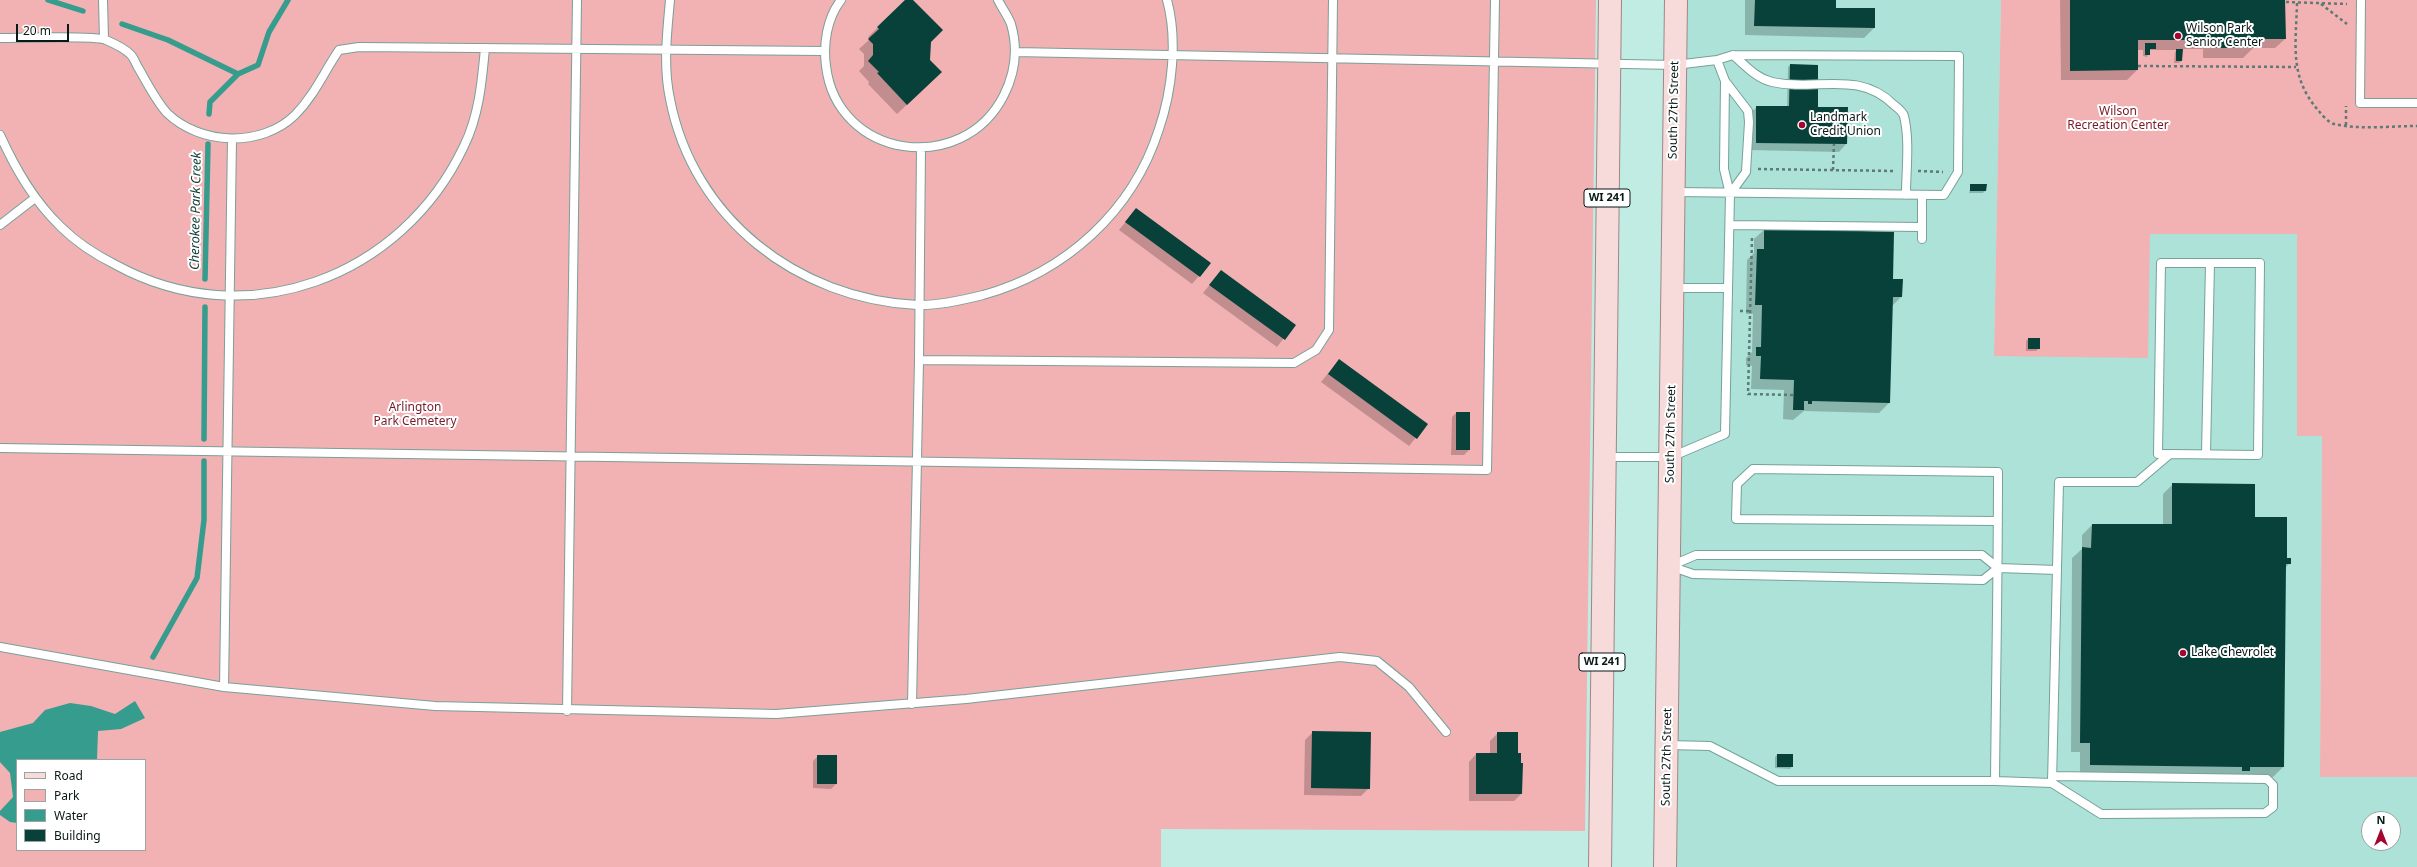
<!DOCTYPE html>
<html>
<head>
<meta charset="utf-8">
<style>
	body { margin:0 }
	#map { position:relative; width:2417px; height:867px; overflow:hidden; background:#c0ece3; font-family:"Noto Sans",sans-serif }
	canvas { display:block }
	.legend { position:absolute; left:16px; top:759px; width:130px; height:92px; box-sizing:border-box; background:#fff; border:1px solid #9da3a2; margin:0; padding:5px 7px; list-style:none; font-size:12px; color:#091917 }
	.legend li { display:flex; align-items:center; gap:8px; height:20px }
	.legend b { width:20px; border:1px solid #9da3a2 }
	.north { position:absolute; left:2361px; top:811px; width:40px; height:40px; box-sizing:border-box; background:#fff; border:1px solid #9da3a2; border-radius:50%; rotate:0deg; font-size:11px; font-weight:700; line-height:16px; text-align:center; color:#091917 }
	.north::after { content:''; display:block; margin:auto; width:14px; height:18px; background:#a40630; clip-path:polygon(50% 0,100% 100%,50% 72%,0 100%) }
	.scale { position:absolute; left:16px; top:24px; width:53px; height:18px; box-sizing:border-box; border:2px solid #091917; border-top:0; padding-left:5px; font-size:12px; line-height:14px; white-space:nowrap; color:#091917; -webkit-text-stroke:3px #fff; paint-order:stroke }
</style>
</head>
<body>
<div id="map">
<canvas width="2417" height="867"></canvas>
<ul class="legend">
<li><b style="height:5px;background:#f7dada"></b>Road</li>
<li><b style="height:11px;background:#f2b1b2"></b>Park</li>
<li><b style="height:11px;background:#369c8d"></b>Water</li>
<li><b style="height:11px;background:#074139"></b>Building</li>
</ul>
<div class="north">N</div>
<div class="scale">20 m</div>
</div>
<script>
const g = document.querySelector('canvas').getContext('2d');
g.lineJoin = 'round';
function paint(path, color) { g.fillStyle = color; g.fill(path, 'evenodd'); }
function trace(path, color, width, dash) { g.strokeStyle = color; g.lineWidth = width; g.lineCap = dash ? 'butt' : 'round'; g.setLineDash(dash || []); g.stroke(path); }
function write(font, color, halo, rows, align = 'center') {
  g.font = font + ' "Noto Sans",sans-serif'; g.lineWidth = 4; g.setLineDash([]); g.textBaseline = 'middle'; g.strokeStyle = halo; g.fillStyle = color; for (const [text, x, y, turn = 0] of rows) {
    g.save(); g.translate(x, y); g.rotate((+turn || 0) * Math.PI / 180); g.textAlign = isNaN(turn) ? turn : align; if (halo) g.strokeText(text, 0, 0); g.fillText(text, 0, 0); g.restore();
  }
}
const built = new Path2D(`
	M1687,0h314l-7,356h68l88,-122h147v201l25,1 -2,341h97v90h-742zM2369,819h24v24h-24z`);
const green = new Path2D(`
	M0,0h1596l-11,831 -424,-2v38h-1161zM17,760h128v90h-128z
	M2001,0h416v777h-97l2,-341h-25v-202h-147l-2,124 -154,-2z`);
const water = new Path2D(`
	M135,701l10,17 -24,11 -23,2 -1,29h-80v63l-7,-1 -10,-7v-4l13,-14 -3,-24 -10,-11v-30l33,-9 12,-13 25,-7 21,3 24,8z`);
const shadow = new Path2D(`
	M906,0h6l17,60 2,22 -34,32 -29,-30 1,-2 -10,-11 5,-5v-12l-5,-5 11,-10 -2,-2z
	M1745,0h90v9l39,19 -10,10 -119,-3z
	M2060,0h224l1,39 -10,9h-22l-10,10h-40v-9h-21l-1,12 -2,2h-5l1,-11 2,-2h-28l-2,7 -4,-1v-6h-6v20l-10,10h-66z
	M1790,65l27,43h30l-1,36 -7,8 -90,-2v-36l8,-7h30l1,-40z
	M1971,185l14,6 -2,2h-14z
	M1136,209l74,54 -18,21 -73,-54z
	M1764,230l128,50 9,17 -9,9 -3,97 -10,10 -75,-2 -11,9 -10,-1 1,-29 -33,-1 1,-23 -6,-1v-7l6,-6 1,-38h-7l1,-54 7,-7v-14z
	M1221,271l73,54 -17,22 -74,-54z
	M2028,339l11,9 -3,3h-10v-10z
	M1339,360l88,64 -18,22 -88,-64z
	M1456,413h13v37l-5,5h-13l1,-38z
	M2173,484l81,34 36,45 -5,5 -2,199 -10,10 -193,-3v-22h-9l1,-194 10,-9v-14l10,-10h71v-31z
	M1313,732l56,56 -8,8 -57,-1 1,-55z
	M1498,733l19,21 4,40 -7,7h-45v-39l7,-8h14v-13z
	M1777,755l15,11 -2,3 -15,-1v-11z
	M818,756l18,28 -5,5 -18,-1v-27z`);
const stream = new Path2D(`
	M48,0l35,11
	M122,24l46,16 70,34 20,-9 11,-33 19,-32
	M209,114l1,-12 28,-28
	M205,279l3,-135
	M204,439l1,-132
	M153,657l44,-79 7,-58v-59`);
const building = new Path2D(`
	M905,0h8l30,30 -12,12 -1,18 12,12 -35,33 -30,-32 2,-1 -11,-11 5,-6v-11l-5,-5 11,-10 -2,-2z
	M1755,0h81v8h39v20l-121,-2z
	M2070,0h215l1,39h-32v9h-42v-8h-74v30l-68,1z
	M2145,43h11v6h-6v6h-5z
	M2176,49h7l-1,12h-6z
	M1790,64l28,1v42h30l-1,37 -91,-1v-37h33z
	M1970,184h17l-1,7h-16z
	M1136,208l75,55 -11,14 -75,-55z
	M1764,228l130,4 -1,47h10l-1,18h-9l-3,106 -78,-2v3h-4v-3h-4v9h-11l1,-30 -34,-1 1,-23h-5v-9h5l1,-42h-7l2,-56h7z
	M1221,270l75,55 -11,15 -76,-55z
	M2028,338h12v11h-12z
	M1339,359l89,65 -11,15 -89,-65z
	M1456,412h14v38h-14z
	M2172,483l83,1v33h32v41h4v6h-5l-2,203h-34v4h-8v-4l-152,-2v-22h-10l2,-196 9,1 1,-24h80z
	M1312,731l59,1 -1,57 -59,-1z
	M1497,732h21v21h3v10h2l-1,31h-46v-41h21z
	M1777,754h16v13h-16z
	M817,755h20v29h-20z`);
const path = new Path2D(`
	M2286,2l61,2
	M2297,3c-1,41 -8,74 21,107 4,5 10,12 16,14 27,6 56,2 83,2
	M2321,4l26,20
	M2138,66l158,1
	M2346,125v-19
	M1758,169l137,2
	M1833,170l1,-26
	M1918,171l25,1
	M1752,238l-4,156 45,1
	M1740,311h10`);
const lane = new Path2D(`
	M103,0l1,39
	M670,0c-3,33 -7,66 0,99 23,120 128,200 247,206 21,1 46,-5 66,-10 83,-23 150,-84 176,-166 13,-38 19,-89 8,-129
	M841,0c-14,18 -18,44 -15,66 11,93 137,111 178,29 11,-22 14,-47 7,-71 -3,-8 -9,-16 -13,-24
	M2361,0l-1,103h57
	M0,38c17,0 96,-3 106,2 7,3 18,8 24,14 4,3 6,11 9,15 8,14 17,32 28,44 33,32 94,35 128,2 19,-19 29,-43 44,-65l20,-3 465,4
	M1015,52l660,13 42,-5 16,-5 226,1 -1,116 -14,23 -270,-3
	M1733,55c13,11 23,23 39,27 43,10 86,-13 122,23 4,3 9,7 10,11 6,25 2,54 2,79
	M1725,81l23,30 1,11 -3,50 -16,22
	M0,135c16,35 34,66 61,92 16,16 35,28 55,38 130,71 286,13 348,-119 15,-30 18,-65 21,-98
	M921,149l-2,211 375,3 22,-13 13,-20 4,-330
	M0,225l35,-27
	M1730,225l192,2
	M1922,239v-44
	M1673,288h55
	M0,448l1487,22 8,-470
	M2206,454l4,-191
	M1605,457h66l54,-23 5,-240 -6,-25 1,-88 -8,-21
	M1696,555h286l16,13 -15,12 -290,-6 -23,-8z
	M1998,568l59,2
	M0,647l224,40 211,19 341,8 190,-15 374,-42 37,4 32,26 37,45
	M224,687l8,-548
	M912,704l7,-344
	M567,711l10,-711
	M1668,745l42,1 68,35h217c1,-103 3,-206 3,-309l-245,-3 -16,15 -1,35 262,2
	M2052,776l215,3 6,6v22l-8,6 -164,1 -49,-31
	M1995,781l57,2 7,-301h78l33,-28 88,1 2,-192h-99l-3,191h12`);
const primary = new Path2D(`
	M1600,867l10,-867
	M1665,867l11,-867`);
const markers = [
	[2178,36,4,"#a40630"],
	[1802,125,4,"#a40630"],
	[2183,653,4,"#a40630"]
];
const shields = [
	[1607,198,46],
	[1602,662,46]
];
const shieldNames = [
	["WI 241",1607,198],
	["WI 241",1602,662]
];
const poiNames = [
	["Wilson Park",2186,29],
	["Senior Center",2186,43],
	["Landmark",1810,118],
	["Credit Union",1810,132],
	["Lake Chevrolet",2191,653]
];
const streetNames = [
	["South 27th Street",1674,110,-89],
	["South 27th Street",1671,434,-89],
	["South 27th Street",1667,757,-89]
];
const parkNames = [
	["Wilson",2118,112],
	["Recreation Center",2118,126],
	["Arlington",415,408],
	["Park Cemetery",415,422]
];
const waterNames = [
	["Cherokee Park Creek",196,211,-89]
];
paint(built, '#ace2d7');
paint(green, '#f2b1b2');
paint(water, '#369c8d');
paint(shadow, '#0003');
trace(stream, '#369c8d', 5.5);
paint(building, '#074139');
trace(lane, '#77a199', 10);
trace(primary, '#a08686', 24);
trace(path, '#5d7a75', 2.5, [3, 3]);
trace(lane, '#fff', 8);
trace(primary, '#f7dada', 22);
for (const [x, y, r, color] of markers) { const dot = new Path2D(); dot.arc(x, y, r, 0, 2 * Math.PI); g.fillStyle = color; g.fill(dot); trace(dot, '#fff', 1.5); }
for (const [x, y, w] of shields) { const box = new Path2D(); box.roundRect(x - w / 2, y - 9, w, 18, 3); g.fillStyle = '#fff'; g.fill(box); trace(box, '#091917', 1); }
write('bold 11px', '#091917', null, shieldNames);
write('12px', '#091917', '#fff', poiNames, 'left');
write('12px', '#091917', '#fff', streetNames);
write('12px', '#761a28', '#fff', parkNames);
write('italic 13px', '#103e37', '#fff', waterNames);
</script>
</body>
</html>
